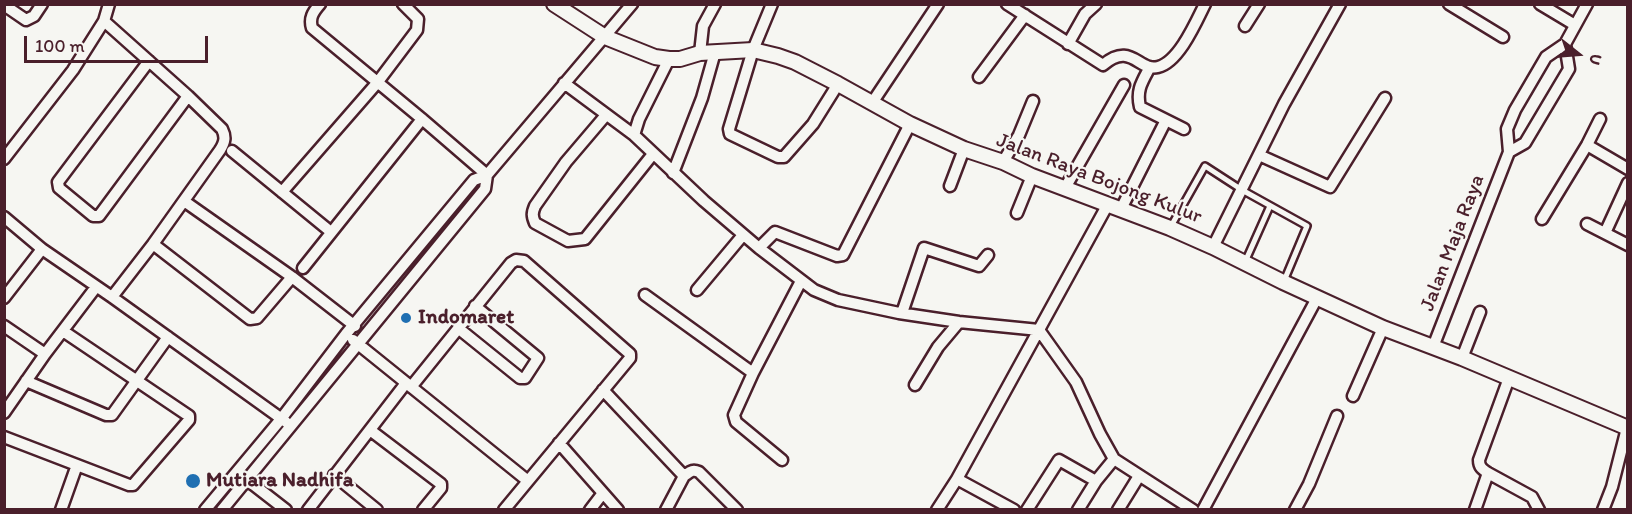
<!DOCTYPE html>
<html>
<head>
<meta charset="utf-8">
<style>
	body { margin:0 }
	#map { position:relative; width:1632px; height:514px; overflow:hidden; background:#f6f6f2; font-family:Itim,sans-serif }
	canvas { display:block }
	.frame { position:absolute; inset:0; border:6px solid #4a1f2b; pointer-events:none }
	.north { position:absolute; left:1548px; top:24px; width:60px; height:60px; -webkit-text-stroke:4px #f6f6f2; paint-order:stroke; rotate:107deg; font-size:16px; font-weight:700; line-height:24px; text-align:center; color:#4a1f2b }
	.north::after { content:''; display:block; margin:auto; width:21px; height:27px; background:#4a1f2b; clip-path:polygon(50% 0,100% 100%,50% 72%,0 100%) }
	.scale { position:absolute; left:24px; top:36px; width:184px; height:27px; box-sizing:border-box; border:3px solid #4a1f2b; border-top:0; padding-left:8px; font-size:18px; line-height:21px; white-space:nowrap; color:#4a1f2b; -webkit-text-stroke:4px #f6f6f2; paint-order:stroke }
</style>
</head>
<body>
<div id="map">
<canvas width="1632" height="514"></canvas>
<div class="frame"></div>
<div class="north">U</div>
<div class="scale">100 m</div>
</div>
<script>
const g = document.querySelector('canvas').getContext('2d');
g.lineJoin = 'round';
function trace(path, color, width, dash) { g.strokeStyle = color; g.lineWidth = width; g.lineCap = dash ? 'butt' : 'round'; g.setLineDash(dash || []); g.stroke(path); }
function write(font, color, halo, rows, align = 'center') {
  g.font = font + ' Itim,sans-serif'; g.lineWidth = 4.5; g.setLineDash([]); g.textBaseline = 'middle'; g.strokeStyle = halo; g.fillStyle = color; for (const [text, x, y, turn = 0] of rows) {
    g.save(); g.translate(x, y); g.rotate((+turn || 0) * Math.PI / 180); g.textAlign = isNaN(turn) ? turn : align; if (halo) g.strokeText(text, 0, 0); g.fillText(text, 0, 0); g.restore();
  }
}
const lane = new Path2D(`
	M1170,228l35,-62 37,24 65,36 -23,55
	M1245,262l25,-56`);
const street = new Path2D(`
	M320,4c-7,8 -11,14 -8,24l110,91 65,56
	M772,4l-19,46 -24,79 1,5 48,23h6l29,-33 25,-40
	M1007,4l96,61c28,-24 36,7 55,2 21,-5 38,-45 47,-63
	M1449,4l54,33
	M1540,4l35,21
	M4,5l22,15 8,-4 8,-12
	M104,21l84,75 34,33c4,8 3,13 -2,21l-67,94 -41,53
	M1245,26l14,-22
	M1068,44l17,-30 11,-10
	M700,53l3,-27 12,-22
	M149,61l-91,121 1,6 34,28h6l89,-120
	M1150,67c-8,15 -14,23 -10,40l44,22
	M979,77l46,-62
	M564,83l70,52 70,66 55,47 55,42 24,10 61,13 60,9 80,8 37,52 24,52 14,25 79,51
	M872,103l66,-99
	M606,115l-40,47 -31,44c-3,7 -3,10 0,17l33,18 17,-2 68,-85
	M634,135l5,-16 30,-60
	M1587,145l41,24
	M232,151l99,81
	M1509,152l16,-9 44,-74 -4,-25
	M1259,155l71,32 55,-89
	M4,159l69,-89 31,-49 5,-17
	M1003,162l16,-27 14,-34
	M673,173l29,-75 13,-46
	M950,186l14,-37
	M1065,188l59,-103
	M282,192l95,-109 40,-53 1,-11 -15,-15
	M184,201l108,76 63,49
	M1121,209l45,-89
	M1017,213l15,-37
	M4,217l38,32 70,48 174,125
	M1542,219l45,-74 13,-26
	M1587,224l41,21
	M1605,233l23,-50
	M153,244l97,75 7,-1 35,-41
	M1213,247l71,-143 56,-100
	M759,248l16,-16 62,24 6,-1 67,-131
	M303,268l119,-149
	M697,290l46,-55
	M645,295l108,78
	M4,298l38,-49
	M902,313l22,-65 55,18 9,-11
	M4,326l41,28
	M458,328l62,50h5l13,-20 -63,-52
	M353,340l175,141
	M1433,347l76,-195 -2,-23 8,-19 31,-53 19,-13 22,-40
	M1462,358l18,-46
	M1509,378l-30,82c0,7 3,9 9,13l44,24 7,13
	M26,381l80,34h6l56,-78
	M915,385l23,-38 21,-25
	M411,387l100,-124 5,-3 8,1 106,93v4l-126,152
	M603,390l81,86 -18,34
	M1353,396l30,-68
	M4,413l41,-59 51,-67
	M370,430l71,54v4l-18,22
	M4,437l125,48h4l56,-65v-4l-126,-85
	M559,443l59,67
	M782,460l-46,-38 -2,-7 19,-42 48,-92
	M241,475l45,35
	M334,475l43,35
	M684,476c6,-4 8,-7 15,-4l38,38
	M957,479l57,31
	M61,510l16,-45
	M205,510l76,-91 65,-85 128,-154 13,-5 145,-171
	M222,510l263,-321 2,-14
	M308,510l98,-127
	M590,510l13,-17
	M937,510l20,-31 151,-275
	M1027,510l32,-50 37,21
	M1078,510l18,-29 18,-22
	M1118,510l21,-34
	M1203,510l114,-212
	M1295,510l14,-26 28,-68
	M1475,510l13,-37
	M1603,510l9,-23 15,-59`);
const secondary = new Path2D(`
	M554,4l51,33 50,20 14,2h11l20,-6 53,-3 25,6 17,6 43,22 72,40 54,25 39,13 29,14 138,52 43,19 70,35 100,46 79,30 166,70`);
const markers = [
	[406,318,6,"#1f6fb2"],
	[193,481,8,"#1f6fb2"]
];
const streetNames = [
	["Jalan Raya Bojong Kulur",1099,179,21],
	["Jalan Maja Raya",1453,243,-69]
];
const poiNames = [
	["Indomaret",418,318],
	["Mutiara Nadhifa",206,481]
];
trace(lane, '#4a1f2b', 10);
trace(street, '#4a1f2b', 15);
trace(secondary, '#4a1f2b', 18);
trace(lane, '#f6f6f2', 5);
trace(street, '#f6f6f2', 10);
trace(secondary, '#f6f6f2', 14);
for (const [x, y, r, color] of markers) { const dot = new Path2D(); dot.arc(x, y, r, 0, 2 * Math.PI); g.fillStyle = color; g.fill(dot); trace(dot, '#f6f6f2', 2); }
write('21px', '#4a1f2b', '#f6f6f2', streetNames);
write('bold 21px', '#4a1f2b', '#f6f6f2', poiNames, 'left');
</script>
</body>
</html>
